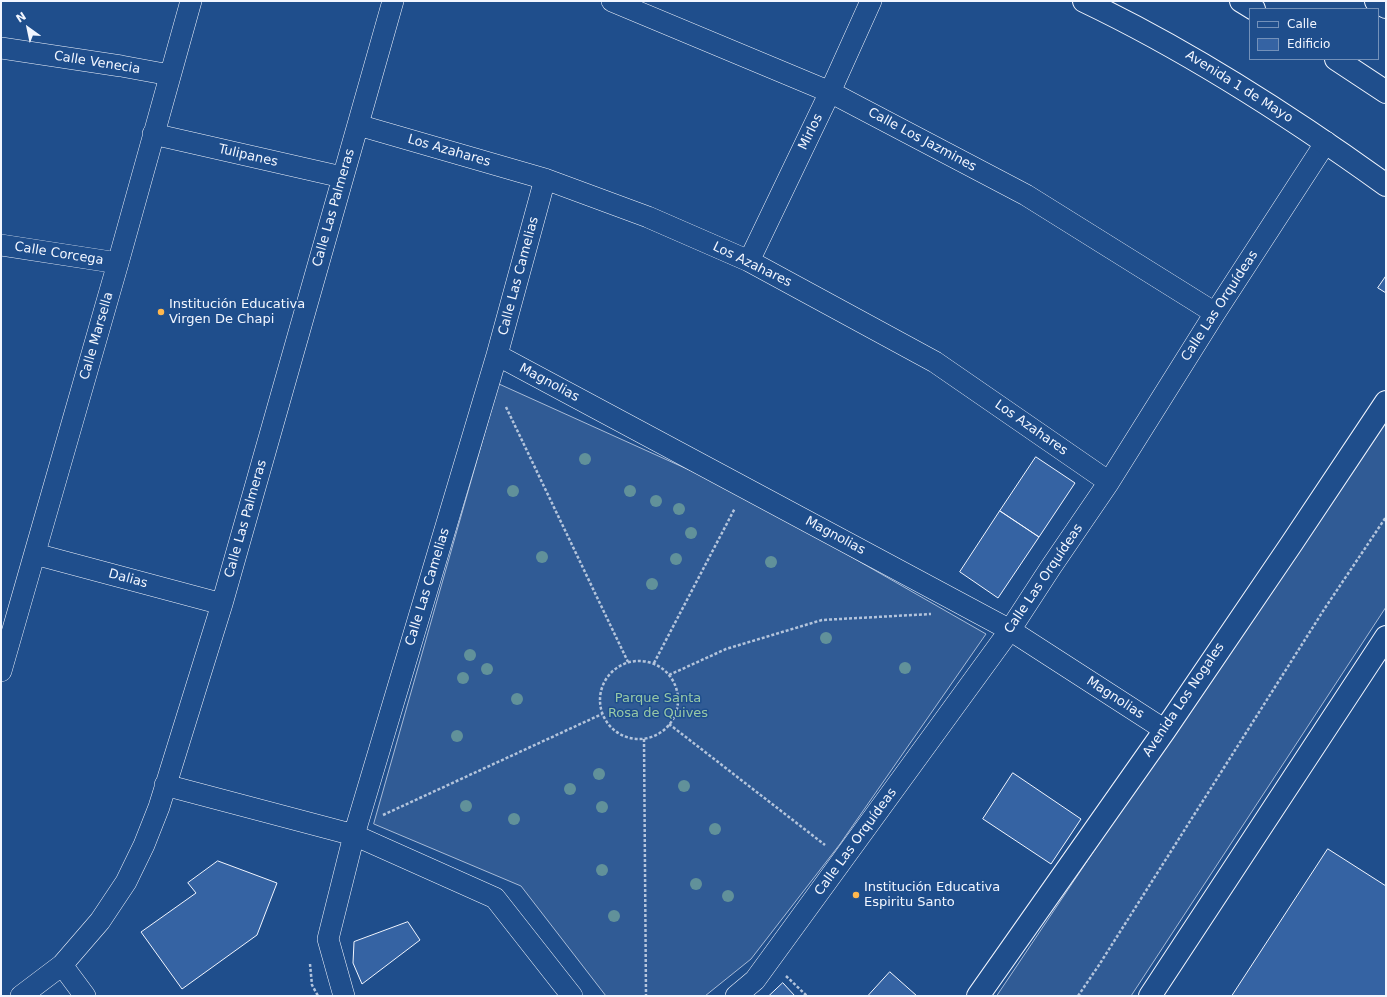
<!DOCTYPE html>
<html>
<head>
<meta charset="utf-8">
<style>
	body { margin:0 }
	#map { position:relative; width:1387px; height:997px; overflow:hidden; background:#1f4e8c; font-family:"DejaVu Sans",sans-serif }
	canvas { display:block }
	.frame { position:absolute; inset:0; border:2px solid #f2f6ff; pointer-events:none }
	.legend { position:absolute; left:1249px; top:8px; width:130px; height:52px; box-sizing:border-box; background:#1f4e8c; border:1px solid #7391ba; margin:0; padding:5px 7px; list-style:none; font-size:12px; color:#f2f6ff }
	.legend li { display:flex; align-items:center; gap:8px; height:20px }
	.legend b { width:20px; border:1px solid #7391ba }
	.north { position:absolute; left:8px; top:8px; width:40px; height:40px; -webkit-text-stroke:3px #1f4e8c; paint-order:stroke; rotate:327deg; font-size:11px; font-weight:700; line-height:16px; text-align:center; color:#f2f6ff }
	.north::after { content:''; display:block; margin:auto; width:14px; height:18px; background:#f2f6ff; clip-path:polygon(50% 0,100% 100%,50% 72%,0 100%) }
</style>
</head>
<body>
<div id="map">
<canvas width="1387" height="997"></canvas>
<div class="frame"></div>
<ul class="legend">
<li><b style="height:5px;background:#1f4e8c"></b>Calle</li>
<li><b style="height:11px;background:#3563a3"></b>Edificio</li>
</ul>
<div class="north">N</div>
</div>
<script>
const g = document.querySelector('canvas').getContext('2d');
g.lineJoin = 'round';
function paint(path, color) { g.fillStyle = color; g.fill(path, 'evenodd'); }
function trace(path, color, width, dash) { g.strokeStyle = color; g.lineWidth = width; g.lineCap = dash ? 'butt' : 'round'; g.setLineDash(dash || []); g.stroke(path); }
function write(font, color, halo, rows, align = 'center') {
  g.font = font + ' "DejaVu Sans",sans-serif'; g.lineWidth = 3; g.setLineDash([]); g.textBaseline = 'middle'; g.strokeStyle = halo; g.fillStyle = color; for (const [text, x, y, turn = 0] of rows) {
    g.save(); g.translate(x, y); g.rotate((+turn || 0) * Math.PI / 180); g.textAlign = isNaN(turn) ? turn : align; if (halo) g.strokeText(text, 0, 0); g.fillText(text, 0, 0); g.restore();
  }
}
const built = new Path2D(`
	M499,384l239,108 248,142 -146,210 -89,115 -46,37h-99l-85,-110 -147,-62z
	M1386,416v191l-255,389h-134z`);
const building = new Path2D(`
	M1386,276v17l-8,-5z
	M1036,457l39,26 -36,54 -39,-26z
	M1000,511l39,26 -41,61 -38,-26z
	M1013,773l68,46 -30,45 -68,-45z
	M1328,849l58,37v110h-154z
	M218,861l59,22 -20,52 -75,54 -41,-57 55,-39 -8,-10z
	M408,922l12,18 -58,44 -9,-21 1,-21z
	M890,972l27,24h-49z
	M783,983l12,13h-26z`);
const path = new Path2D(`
	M506,407l122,255
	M600 700a39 39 0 1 1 78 0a39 39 0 1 1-78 0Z
	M654,663l81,-155
	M669,675l57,-26 96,-29 109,-6
	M669,724l156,121
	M644,739l2,257
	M383,815l219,-101
	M310,964l2,21 6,11
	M786,976l21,20
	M1078,996l21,-31 226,-357 61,-91`);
const minor = new Path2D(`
	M612,1l218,91 196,103 189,118
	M1,48l120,18 49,9
	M358,125l187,54 103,38 101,44 186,101 174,120
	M153,134l189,43
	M1,245l117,18
	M749,261l81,-169 41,-91
	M497,355l513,275 155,100
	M35,554l187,50
	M1,671l117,-408 73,-262
	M165,785l189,50 141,63 77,98
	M62,965l23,31
	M21,996l41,-31 38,-44 26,-39 18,-37 15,-38 63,-203 171,-603
	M344,996l-16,-57 26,-104 143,-480 48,-176
	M736,996l19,-16 255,-350 41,-63 58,-85 106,-169 111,-171`);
const tertiary = new Path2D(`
	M1084,1c107,51 206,115 302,184
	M978,996l187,-266 127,-187 94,-141
	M1150,996l236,-359`);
const motorway = new Path2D(`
	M1241,1l13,8
	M1376,1l10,6
	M1336,59l50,33`);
const trees = [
	[585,459],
	[513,491],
	[630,491],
	[656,501],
	[679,509],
	[691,533],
	[542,557],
	[676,559],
	[771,562],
	[652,584],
	[826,638],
	[470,655],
	[905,668],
	[487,669],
	[463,678],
	[517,699],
	[457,736],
	[599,774],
	[684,786],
	[570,789],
	[466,806],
	[602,807],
	[514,819],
	[715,829],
	[602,870],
	[696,884],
	[728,896],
	[614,916]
];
const markers = [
	[161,312,4,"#ffb74d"],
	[856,895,4,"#ffb74d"]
];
const streetNames = [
	["Calle Venecia",97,63,9],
	["Avenida 1 de Mayo",1239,87,32],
	["Mirlos",811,132,-64],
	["Calle Los Jazmines",922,140,28],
	["Los Azahares",449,151,16],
	["Tulipanes",248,156,13],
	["Calle Las Palmeras",334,208,-74],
	["Calle Corcega",59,254,9],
	["Los Azahares",752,265,26],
	["Calle Las Camelias",519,276,-75],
	["Calle Las Orquídeas",1220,306,-57],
	["Calle Marsella",97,336,-74],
	["Magnolias",549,383,28],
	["Los Azahares",1031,428,35],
	["Calle Las Palmeras",246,519,-74],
	["Magnolias",835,536,28],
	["Dalias",128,579,15],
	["Calle Las Orquídeas",1044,579,-56],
	["Calle Las Camelias",428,587,-73],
	["Magnolias",1115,698,33],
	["Avenida Los Nogales",1184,700,-56],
	["Calle Las Orquídeas",856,842,-54]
];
const poiNames = [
	["Institución Educativa",169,305],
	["Virgen De Chapi",169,320],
	["Institución Educativa",864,888],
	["Espiritu Santo",864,903]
];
const parkNames = [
	["Parque Santa",658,699],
	["Rosa de Quives",658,714]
];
paint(built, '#305b95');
trace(built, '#a8bbd7', 1);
paint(building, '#3563a3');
trace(building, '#f2f6ff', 1);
trace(minor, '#f2f6ff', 22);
trace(tertiary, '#f2f6ff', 24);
trace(motorway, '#f2f6ff', 24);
trace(path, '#b3c4dc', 2.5, [3, 2]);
trace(minor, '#1f4e8c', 21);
trace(tertiary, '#1f4e8c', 22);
trace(motorway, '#1f4e8c', 22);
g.fillStyle = '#61919a';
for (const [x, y] of trees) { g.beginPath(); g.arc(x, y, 6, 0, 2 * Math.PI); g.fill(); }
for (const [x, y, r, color] of markers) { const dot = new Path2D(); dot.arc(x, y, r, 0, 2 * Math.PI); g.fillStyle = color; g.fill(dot); trace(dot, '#1f4e8c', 1.5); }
write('13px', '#f2f6ff', '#1f4e8c', streetNames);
write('13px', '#f2f6ff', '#1f4e8c', poiNames, 'left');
write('13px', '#97c8a6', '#1f4e8c', parkNames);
</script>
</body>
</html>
